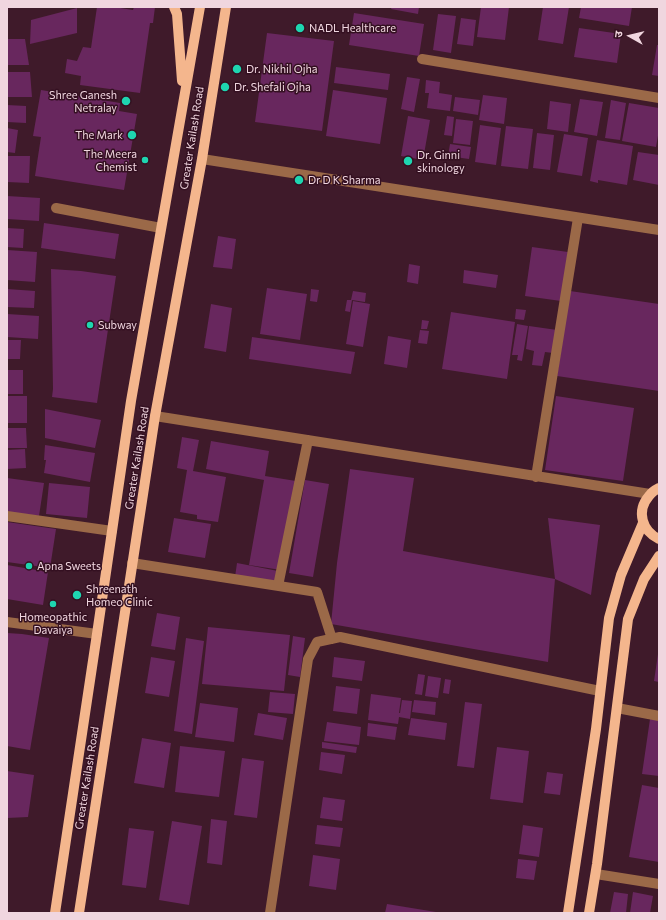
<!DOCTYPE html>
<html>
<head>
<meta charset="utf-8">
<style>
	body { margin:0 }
	#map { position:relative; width:666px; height:920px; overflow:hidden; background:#3f1a2a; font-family:Commissioner,"Noto Sans Devanagari",sans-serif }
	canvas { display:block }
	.frame { position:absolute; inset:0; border:8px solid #f0d6df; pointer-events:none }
	.north { position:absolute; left:610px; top:16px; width:40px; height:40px; -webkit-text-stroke:3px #341021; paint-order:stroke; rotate:278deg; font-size:11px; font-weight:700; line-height:16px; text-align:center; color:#f0d6df }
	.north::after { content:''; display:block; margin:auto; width:14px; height:18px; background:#f0d6df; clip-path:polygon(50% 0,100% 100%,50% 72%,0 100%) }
</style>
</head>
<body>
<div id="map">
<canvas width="666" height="920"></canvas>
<div class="frame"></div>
<div class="north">उ</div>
</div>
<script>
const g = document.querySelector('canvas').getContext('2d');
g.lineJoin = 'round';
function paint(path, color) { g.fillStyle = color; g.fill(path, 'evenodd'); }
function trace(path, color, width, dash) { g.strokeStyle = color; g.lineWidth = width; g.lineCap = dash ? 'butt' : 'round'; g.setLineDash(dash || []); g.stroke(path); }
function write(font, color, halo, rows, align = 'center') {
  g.font = font + ' Commissioner,sans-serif'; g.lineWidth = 3; g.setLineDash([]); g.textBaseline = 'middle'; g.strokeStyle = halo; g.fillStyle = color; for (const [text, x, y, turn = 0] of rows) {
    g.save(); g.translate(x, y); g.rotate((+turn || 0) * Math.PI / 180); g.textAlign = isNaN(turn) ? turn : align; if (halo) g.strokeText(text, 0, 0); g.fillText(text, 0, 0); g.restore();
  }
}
const building = new Path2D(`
	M97,7h17l19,3 1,-3h21l-2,16h-3l-10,70 -60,-8 1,-9 -16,-3 2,-14 10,2 6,-14 8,1z
	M392,7h27l-1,7 -27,-5z
	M481,7h28l-4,33 -28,-3z
	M543,7h26l-6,37 -25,-4z
	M581,7h51l-3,19 -50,-8z
	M77,8v25l-47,11 1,-24z
	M354,13l70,11 -5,32 -70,-11z
	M438,14l18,2 -5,37 -18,-3z
	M461,18l15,2 -3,26 -16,-2z
	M579,28l42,6 -4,29 -43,-6z
	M267,33l67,8 -12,90 -67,-9z
	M7,39h18l4,26h-22z
	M657,45h2v31l-7,-1z
	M336,67l54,7 -2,16 -54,-7z
	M7,72h23l2,25h-25z
	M407,77l13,2 -6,33 -13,-3z
	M426,80l14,2 -1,11 13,2 -2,16 -23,-3 2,-15h-4z
	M41,90l79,13 -1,8 18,3 -13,76 -89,-14 6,-39 -8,-1z
	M333,90l54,8 -7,46 -54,-8z
	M483,95l24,3 -3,26 -25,-4z
	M455,97l25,3 -2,15 -25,-4z
	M580,99l23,3 -6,34 -23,-4z
	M611,100l15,3 -6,37 -15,-2z
	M550,101l21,3 -3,28 -21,-3z
	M629,103l30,5v22l-3,17 -34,-6z
	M7,105l19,1v17l-19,-1z
	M408,116l22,4 -7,40 -22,-4z
	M447,116l7,1 -2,19 -8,-1z
	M456,119l17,2 -3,24 -17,-2z
	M480,125l21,3 -5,37 -21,-3z
	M506,126l27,3 -5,40 -27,-3z
	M7,128l11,2 -3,23 -8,-1z
	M537,133l17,2 -4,35 -17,-2z
	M564,134l24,4 -6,38 -25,-4z
	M597,140l36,6 -6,39 -29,-5v3l-8,-2z
	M450,144l21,3 -2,12 -21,-3z
	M638,152l21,3v30l-26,-5z
	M7,156h23l-1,27 -22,-1z
	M7,196l33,2 -1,23 -32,-2z
	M44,223l75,11 -4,25 -74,-11z
	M7,228l17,1 -1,19 -16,-1z
	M218,236l18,3 -4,30 -19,-2z
	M532,247l36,5 -7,49 -36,-5z
	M7,250l30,2 -2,30 -28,-2z
	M409,264l11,2 -2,18 -11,-2z
	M51,269l30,2 35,5 -19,127 -45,-6 1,-8z
	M464,270l34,5 -2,13 -33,-5z
	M267,288l40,6 -7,46 -40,-6z
	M7,289l28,2 -1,17 -27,-1z
	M311,289l8,1 -2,12 -7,-1z
	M353,291l13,2 -1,9 -13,-2 -2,12 -5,-1 2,-11h4z
	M570,291l89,13v87l-102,-15z
	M353,301l17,3 -7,43 -17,-3z
	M211,304l21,4 -6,44 -22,-4z
	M516,309l10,1 -2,10 -9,-1z
	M451,312l64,10 -8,57 -65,-10z
	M7,314l32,2 -1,23 -31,-2z
	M422,320l7,1 -2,8h-6z
	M517,324l11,2 -6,35 -5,-1 1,-5h-6z
	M529,326l28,4 -4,23 -8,-1 -3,14 -10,-1 2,-14 -8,-2z
	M420,330l9,1 -2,13 -9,-1z
	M388,336l23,4 -4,28 -23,-4z
	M252,337l103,15 -4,22 -102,-15z
	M7,340h14l-1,19h-13z
	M7,370h16v24h-16z
	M7,396h20v27h-20z
	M556,396l78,12 -11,73 -78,-11z
	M45,409l56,11 -6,28 -50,-10z
	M7,428h19l1,20h-20z
	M182,437l17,3 -6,31 33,6 -8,45 -21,-3v-4l-17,-3 7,-42 -10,-2z
	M211,441l58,10 -4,25 31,5 -15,89 -32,-5 15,-85 -58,-11z
	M45,445l50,8 -5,29 -46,-9 2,-13h-2z
	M25,449l1,19 -19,1v-19z
	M350,469l64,9 -11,73 152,28 -7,83 -217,-38 6,-61z
	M7,478l37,5 -5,33 -32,-4z
	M305,480l24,4 -16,93 -24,-4z
	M49,483l41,4 -3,31 -41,-4z
	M174,518l37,6 -6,34 -37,-6z
	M548,518l52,7 -9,70 -36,-16z
	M7,522l49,7 -6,39 -43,-6z
	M237,563l41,8 -2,13 -41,-7z
	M7,565l41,7 -5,33 -36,-6z
	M157,613l23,4 -5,33 -24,-4z
	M208,627l82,8 -6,56 -82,-7z
	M7,633l15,1 27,4 -19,112 -23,-4z
	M293,636l12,2 -5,39 -12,-2z
	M186,638l18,3 -12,93 -18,-3z
	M658,654h1v28l-5,-1z
	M151,657l24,4 -6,36 -24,-4z
	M334,657l31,4 -3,20 -30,-4z
	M418,674l7,1 -3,20 -7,-1z
	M428,676l13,2 -3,20 -13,-2z
	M445,679l6,1 -2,14 -6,-1z
	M336,686l24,3 -3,25 -24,-3z
	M270,692l25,2 -2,20 -25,-2z
	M371,694l30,4 -2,15h1l2,-13 10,1 -2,18 -11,-2 -1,7 -30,-4z
	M414,700l22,2 -1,13 -23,-3z
	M465,702l17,2 -8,64 -17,-2z
	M200,703l38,5 -4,34 -39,-5z
	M258,713l29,5 -4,22 -29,-5z
	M411,718l36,5 -2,17 -37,-5z
	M650,719l9,1v56l-17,-2z
	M327,722l34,5 -2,18 -35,-4z
	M368,723l29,4 -2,13 -28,-4z
	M142,738l29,5 -7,45 -30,-5z
	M322,742l35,5 -1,6 -34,-5z
	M180,746l45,5 -6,46 -44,-5z
	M497,747l32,4 -6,52 -33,-4z
	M321,752l24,3 -3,19 -23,-4z
	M242,758l22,3 -7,57 -23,-3z
	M7,771l27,4 -6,42 -21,1z
	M547,772l16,2 -3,21 -16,-2z
	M642,785l17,3v74l-30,-5z
	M323,797l22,3 -3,21 -22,-3z
	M211,819l16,2 -5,44 -15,-2z
	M172,821l30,5 -13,79 -30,-5z
	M317,825l26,3 -3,19 -25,-3z
	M523,825l20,3 -4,29 -20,-3z
	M129,828l25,3 -8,57 -24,-3z
	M313,855l27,4 -4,31 -27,-4z
	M518,859l19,2 -3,19 -18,-2z
	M614,892l14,2 -2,19h-16z
	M633,892l20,4 -3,17h-20z
	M387,904l49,8v1h-51z`);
const minor = new Path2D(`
	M422,59l237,39
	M202,159l457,71
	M56,208l105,20
	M155,416l495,78
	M536,477l42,-259
	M7,516l105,15
	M132,563l185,29 15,47
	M278,586l30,-146
	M7,622l90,12
	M617,708l42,8
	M596,874l63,10
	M270,913l38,-254 9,-17 23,-5 260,54`);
const major = new Path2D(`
	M174,7l3,7 5,67
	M659,488c-4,2 -8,5 -10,8 -13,15 -7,35 10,43
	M55,913l42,-279 34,-233 69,-394
	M79,913l76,-497 47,-257 24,-152
	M568,913l28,-184 13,-111 12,-43 22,-52
	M589,913l8,-49 31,-245 16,-40 15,-23`);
const markers = [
	[300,28,5,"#1ed5b0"],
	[237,69,5,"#1ed5b0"],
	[225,87,5,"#1ed5b0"],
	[126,101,5,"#1ed5b0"],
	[132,135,5,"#1ed5b0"],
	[145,160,4,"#1ed5b0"],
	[408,161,5,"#1ed5b0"],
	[299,180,5,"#1ed5b0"],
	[90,325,4,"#1ed5b0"],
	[29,566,4,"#1ed5b0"],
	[77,595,5,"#1ed5b0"],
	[53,604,4,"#1ed5b0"]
];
const poiNames = [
	["NADL Healthcare",309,28],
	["Dr. Nikhil Ojha",246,69],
	["Dr. Shefali Ojha",234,87],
	["Shree Ganesh",117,95,"right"],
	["Netralay",117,108,"right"],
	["The Mark",123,135,"right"],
	["The Meera",137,154,"right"],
	["Chemist",137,167,"right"],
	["Dr. Ginni",417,155],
	["skinology",417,168],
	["Dr D K Sharma",308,180],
	["Subway",98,325],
	["Apna Sweets",37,566],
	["Shreenath",86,589],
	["Homeo Clinic",86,602],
	["Homeopathic",53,617,"center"],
	["Davaiya",53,630,"center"]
];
const streetNames = [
	["Greater Kailash Road",192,138,-81],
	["Greater Kailash Road",137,458,-81],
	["Greater Kailash Road",87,778,-81]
];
paint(building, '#68275e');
trace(minor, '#9b6948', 10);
trace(major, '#f4b68d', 10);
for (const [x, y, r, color] of markers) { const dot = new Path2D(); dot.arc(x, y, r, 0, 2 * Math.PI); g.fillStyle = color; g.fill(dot); trace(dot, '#341021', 1.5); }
write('11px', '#f0d6df', '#341021', poiNames, 'left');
write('11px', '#f0d6df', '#341021', streetNames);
</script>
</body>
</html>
